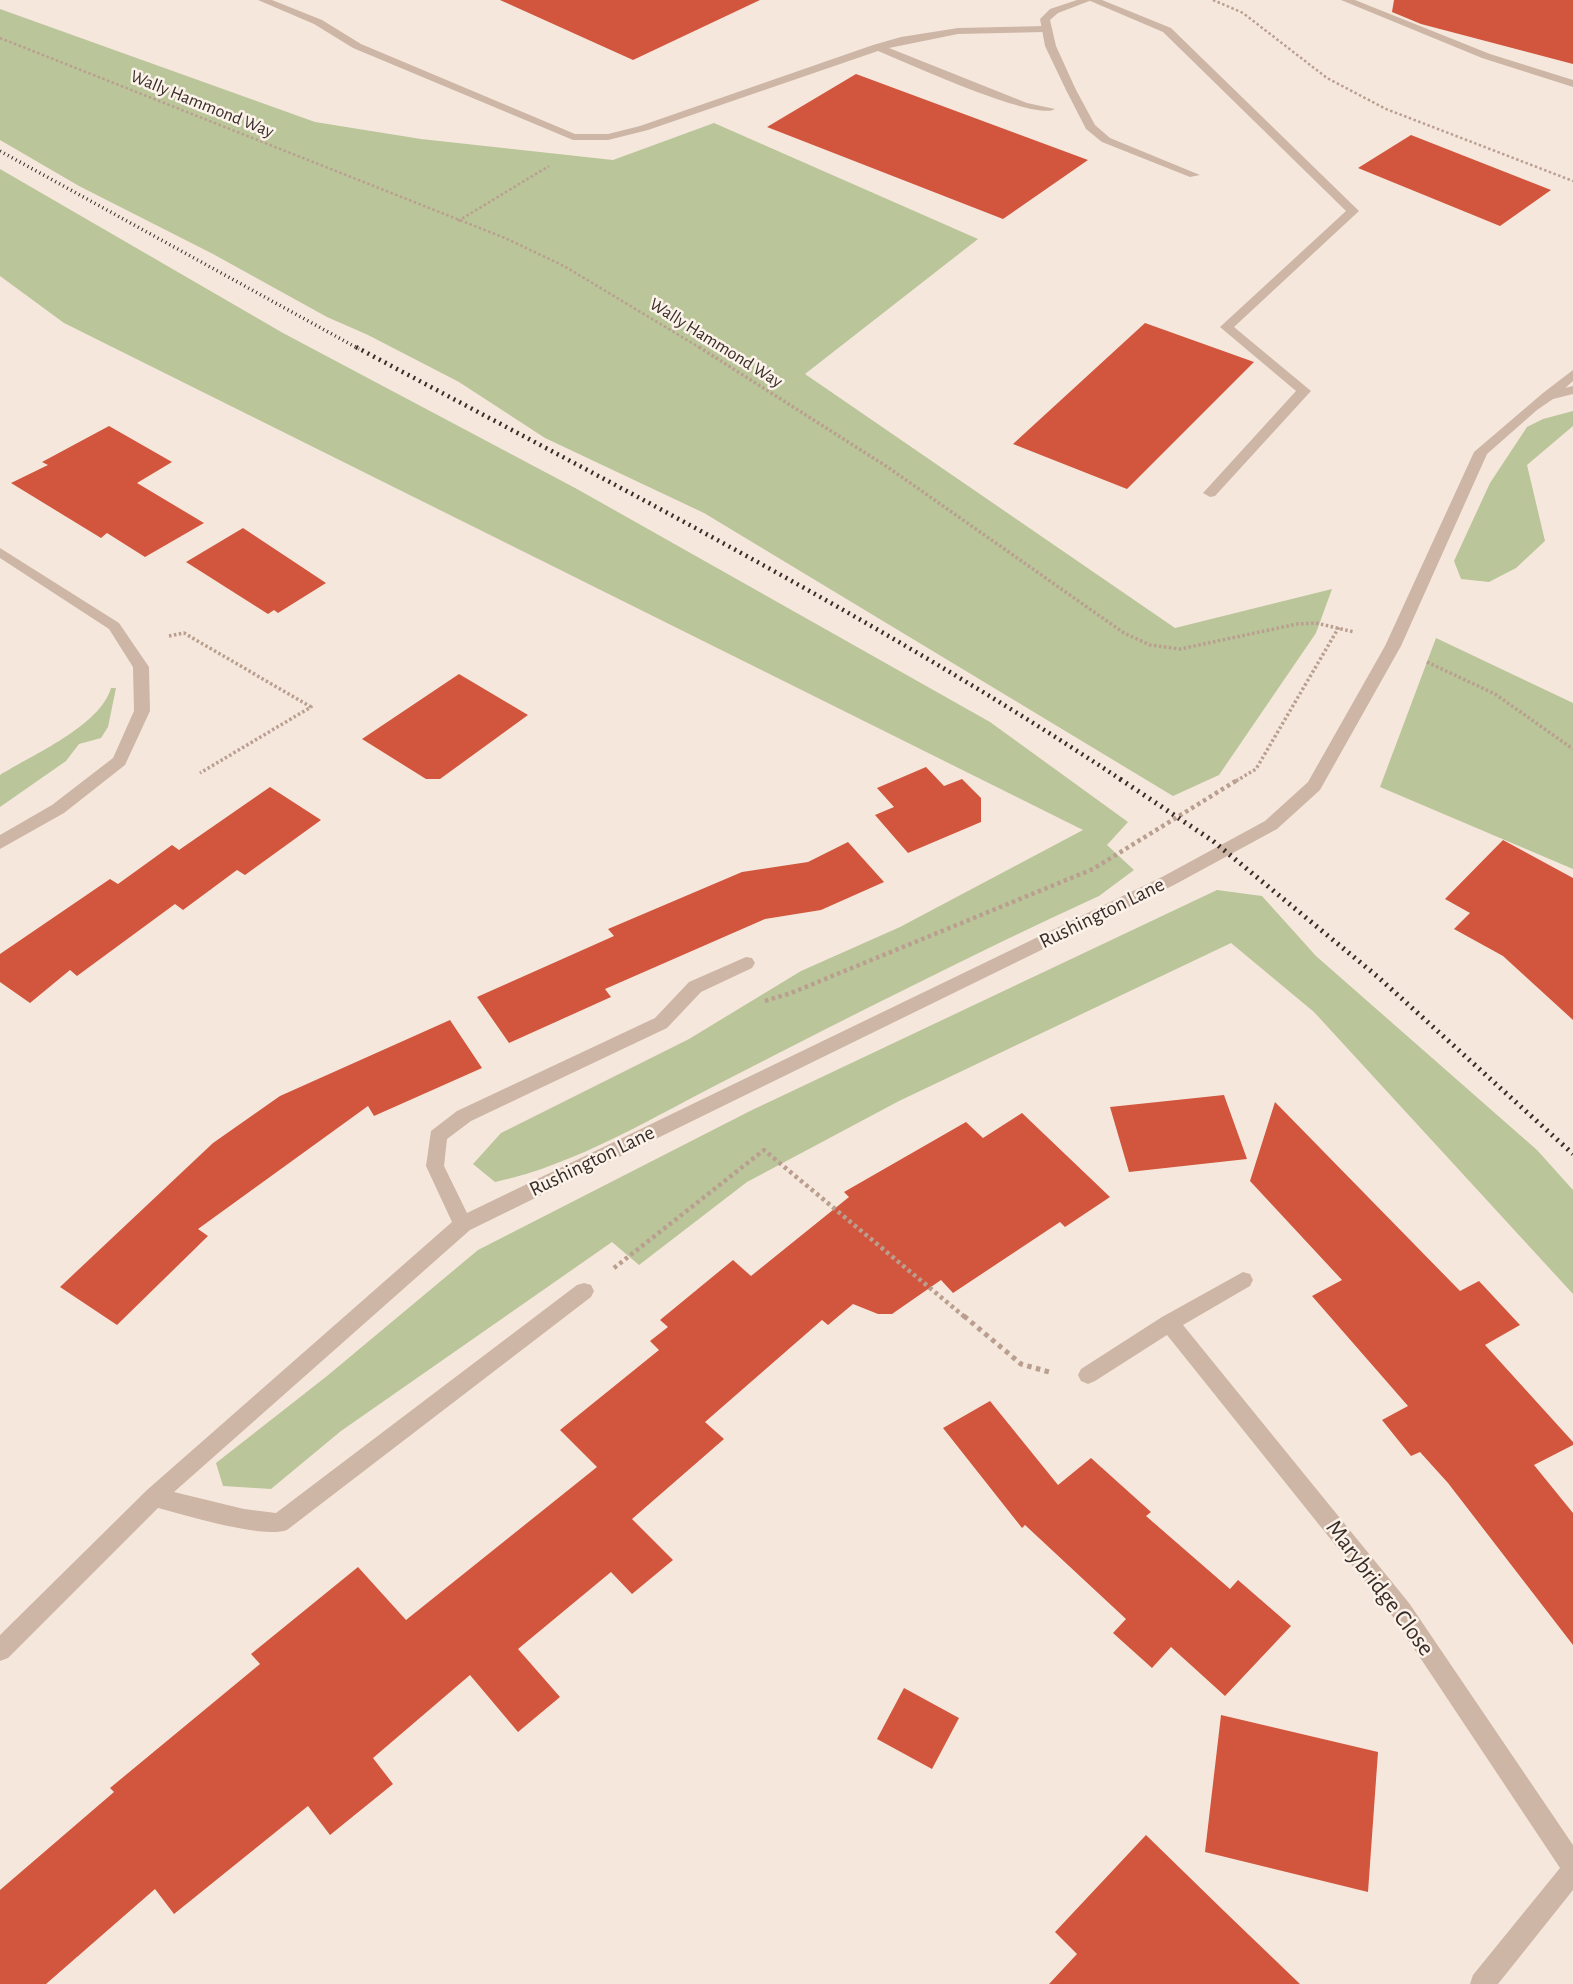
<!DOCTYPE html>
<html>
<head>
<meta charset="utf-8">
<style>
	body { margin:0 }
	canvas { display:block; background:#f5e7dc }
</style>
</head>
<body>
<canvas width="1573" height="1984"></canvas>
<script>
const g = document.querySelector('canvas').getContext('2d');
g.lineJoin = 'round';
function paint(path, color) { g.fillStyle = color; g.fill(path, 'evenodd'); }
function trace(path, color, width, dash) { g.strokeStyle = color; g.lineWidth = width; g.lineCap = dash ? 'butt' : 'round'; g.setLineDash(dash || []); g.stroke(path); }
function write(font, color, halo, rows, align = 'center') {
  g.font = font + ' "Alegreya Sans",sans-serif'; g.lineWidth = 5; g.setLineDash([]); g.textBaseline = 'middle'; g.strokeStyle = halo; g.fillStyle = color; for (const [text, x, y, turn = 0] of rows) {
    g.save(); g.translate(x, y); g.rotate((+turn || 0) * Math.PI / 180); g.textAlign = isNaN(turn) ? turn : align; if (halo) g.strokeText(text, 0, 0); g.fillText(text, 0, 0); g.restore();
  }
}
const green = new Path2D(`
	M0,9l315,113 106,17 192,21 101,-37 264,116 -173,135 370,254 157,-39 -16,44 -97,142 -46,21 -469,-283 -159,-75 -86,-56 -91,-47 -41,-18 -114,-63 -134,-68 -79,-46z
	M0,169l283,164 294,156 413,233 138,100 -21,23 27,25 -35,26c-124,57 -246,119 -367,181 -76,38 -153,87 -237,105l-22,-18 28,-31 188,-94 112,-68 99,-44 183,-97 -1019,-507 -64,-47z
	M1573,411v15l-46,39 18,76 -29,27 -27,14 -28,-3 -7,-18 36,-78 37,-56 16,-8z
	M1436,638l137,65v166l-193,-82z
	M111,688h5l-8,39 -7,11 -22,6 -13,17 -66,46v-32c32,-20 100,-49 111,-87z
	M1217,890l45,6 54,60 221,194 36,40v104l-259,-282 -83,-69 -332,158 -152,81 -108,83 -27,-23 -271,189 -70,58 -48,-3 -7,-23 111,-87 151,-126 272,-139z`);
const building = new Path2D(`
	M500,0h260l-127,60z
	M1394,0h179v64l-152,-40 -29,-12z
	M856,74l232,86 -85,59 -236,-92z
	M1411,135l140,55 -51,36 -142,-58z
	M1145,323l109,39 -127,127 -114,-45z
	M109,426l63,36 -35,21 67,40 -59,34 -38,-24 -6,5 -90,-55 37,-18 -6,-3z
	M243,528l83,55 -48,30 -4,-3 -6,4 -82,-52z
	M459,674l69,41 -88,64h-14l-64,-40z
	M926,767l18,19 18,-7 19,19v24l-73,31 -33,-38 19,-8 -17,-19z
	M270,787l51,33 -76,55 -8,-5 -54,40 -8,-6 -98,72 -7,-6 -40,33 -30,-21v-28l110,-75 8,5 54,-39 7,5z
	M1503,840l70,38v142l-70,-64 -49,-27 16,-16 -25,-14z
	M848,842l36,40 -63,28 -56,9 -160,70 6,8 -102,46 -32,-46 137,-61 -6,-7 134,-57 66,-10z
	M450,1020l32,48 -108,48 -6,-10 -170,123 10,7 -91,89 -57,-38 153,-144 67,-47z
	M1224,1095l23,64 -118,13 -19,-65z
	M1275,1102l185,189 19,-10 41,44 -35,20 88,97v3l-39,20 39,48v132l-125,-162 -28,-31 -9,4 -29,-36 26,-14 -96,-110 30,-16 -92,-99z
	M1022,1113l88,84 -45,30 -5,-5 -107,71 -12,-13 -49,34h-14l-25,-10 -25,21 -6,-5 -117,102 19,17 -92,80 41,41 -41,34 -21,-22 -93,77 42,48 -42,35 -48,-57 -97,83 20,26 -63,51 -22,-29 -134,108 -19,-25 -109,95h-46v-94l114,-98 -4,-4 150,-124 -9,-10 107,-87 48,53 191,-153 -37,-37 99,-80 -9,-9 18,-14 -8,-7 73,-60 18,16 98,-79 -5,-5 122,-70 17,16z
	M990,1401l68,84 33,-27 60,54 -5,4 84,73 8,-9 53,46 -66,70 -54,-49 -19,21 -39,-35 13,-14 -101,-94 -3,3 -79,-100z
	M904,1688l55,30 -27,51 -55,-30z
	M1221,1715l157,37 -10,140 -163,-40z
	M1146,1835l78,76 76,73h-251l28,-30 -22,-22z`);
const pathFar3 = new Path2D(`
	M1213,0l30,13 84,65 59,31 187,72
	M0,38l505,200 59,28 138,83
	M458,221l91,-55`);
const pathFar2 = new Path2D(`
	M699,347l190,121 235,165 26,12 30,4 117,-25 19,-1 38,9
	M169,636l15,-3 127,74 -111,66
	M1427,662l68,32 78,55
	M1236,781l20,-12 83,-142`);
const pathFar1 = new Path2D(`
	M765,1001l26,-8 302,-124 146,-90
	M614,1268l150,-118 202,168`);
const path = new Path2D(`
	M964,1316l57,48 28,8`);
const service = new Path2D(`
	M258,0h14l50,20 39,24 214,90h33l32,-8 233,-81 28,-8 57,-9 87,-2 5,3 -5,3 -87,2 -69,14 138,55 28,6c-19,13 -150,-47 -177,-58l-230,79 -40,10h-35l-220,-92 -39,-24z
	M1088,0h14l69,28 188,183 -125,116 77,64 -96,105 -5,1 -7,-4 93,-102 -76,-64 126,-116 -183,-179z
	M1341,0h14l135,54 83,26v7l-91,-29z
	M1067,88h8l20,37 15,13 90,37 -10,2 -88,-35 -16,-13 -20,-39z
	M1573,370v11l-20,18h-10v-6z`);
const minor = new Path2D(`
	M1077,0h15l-34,13 -8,7 6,26 20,44 -5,3 -5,-3 -21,-44 -5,-27 10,-10z
	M1573,386v8l-20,5 -16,11 -50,44 -86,192 -81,144 -43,39 -103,56 -704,345 -296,262 70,17 32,4 301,-228 7,-2 7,2 3,6 -3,6 -304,233c-25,9 -101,-15 -129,-22l-150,150 -8,3v-26l147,-145 305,-268 -26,-56 5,-35 26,-20 198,-93 34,-36 57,-25 6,1 3,5 -3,5 -51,24 -34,36 -196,93 -24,18 -3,27 23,47 695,-336 103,-56 43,-39 77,-136 89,-194 69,-59z
	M0,548l119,75 30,44 1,44 -25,54 -61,48 -64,36v-14l52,-30 61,-47 21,-47 -1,-44 -24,-38 -109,-71z
	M1243,1272l7,2 3,6 -3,6 -67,39 226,278 164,242v45l-75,94h-28l3,-9 87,-107 -167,-251 -226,-282 -72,46 -7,3 -7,-3 -3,-6 3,-6 81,-52z`);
const railFar2 = new Path2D(`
	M0,151l359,198`);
const railFar1 = new Path2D(`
	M356,347c259,139 522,271 767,434`);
const rail = new Path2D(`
	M1120,779l93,62 165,136 195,177`);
const farStreetnames = [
	["Wally Hammond Way",202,104,22],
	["Wally Hammond Way",716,343,32]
];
const streetNames = [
	["Rushington Lane",1102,913,-26],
	["Rushington Lane",592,1161,-26]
];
const nearStreetnames = [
	["Marybridge Close",1380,1588,53]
];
paint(green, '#bac59a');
paint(building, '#d2563d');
trace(pathFar3, '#ba9f90', 2.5, [2.5, 2.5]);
trace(pathFar2, '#ba9f90', 3.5, [2.5, 2.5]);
trace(pathFar1, '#ba9f90', 4.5, [3.5, 3.5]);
trace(path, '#ba9f90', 5, [4.5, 4.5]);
paint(service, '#ceb6a6');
paint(minor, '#ceb6a6');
trace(railFar2, '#3a2c28', 3.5, [1, 3.5]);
trace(railFar1, '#3a2c28', 4.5, [2, 4.5]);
trace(rail, '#3a2c28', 5, [2, 5]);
write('18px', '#3a2c28', '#fbf2e9', farStreetnames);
write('21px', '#3a2c28', '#fbf2e9', streetNames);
write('24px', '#3a2c28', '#fbf2e9', nearStreetnames);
</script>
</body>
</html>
